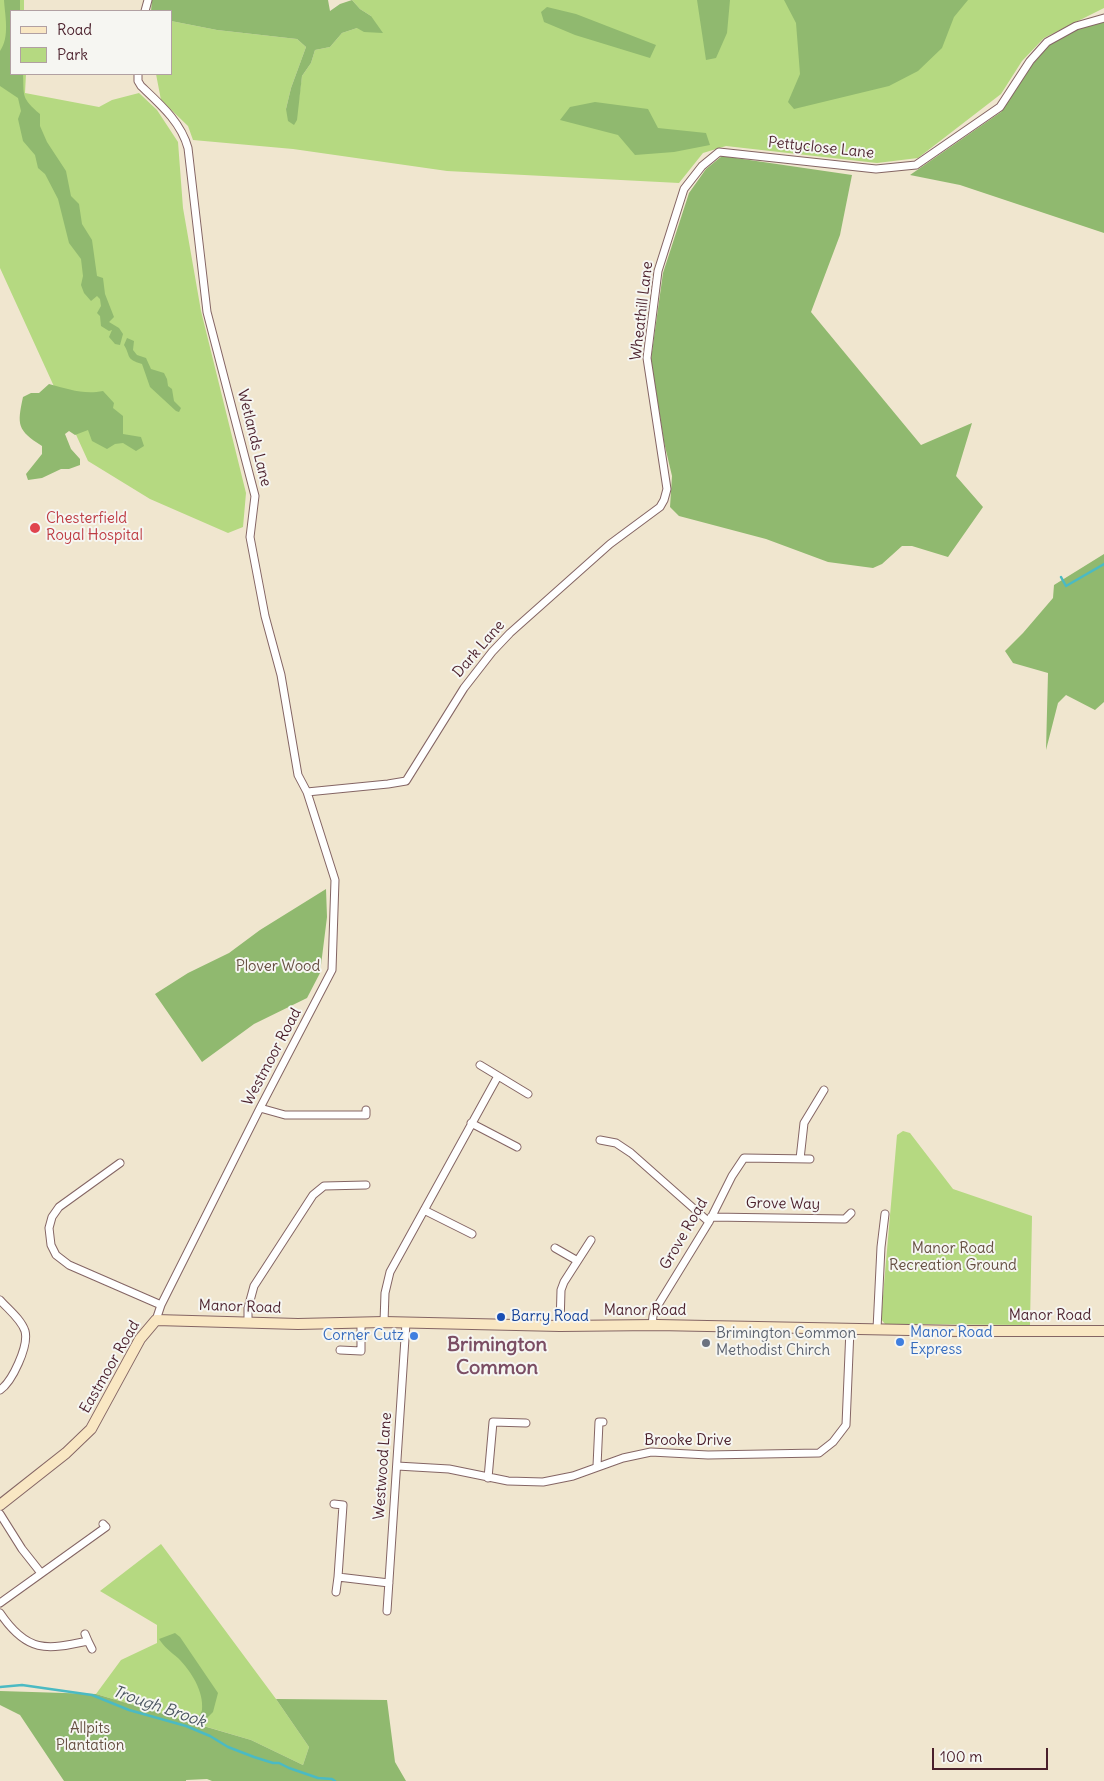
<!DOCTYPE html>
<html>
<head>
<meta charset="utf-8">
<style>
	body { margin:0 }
	#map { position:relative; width:1104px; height:1781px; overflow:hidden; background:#f0e6cf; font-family:Delius,sans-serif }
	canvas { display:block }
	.legend { position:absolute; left:10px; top:10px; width:162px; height:65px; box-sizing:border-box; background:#f6f6f2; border:1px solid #b1a0a2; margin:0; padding:6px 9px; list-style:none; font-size:15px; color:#4a1f2b }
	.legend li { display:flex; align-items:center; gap:10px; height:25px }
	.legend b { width:25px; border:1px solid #b1a0a2 }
	.scale { position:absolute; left:932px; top:1748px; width:116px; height:22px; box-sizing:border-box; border:2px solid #4a1f2b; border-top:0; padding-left:6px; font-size:15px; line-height:18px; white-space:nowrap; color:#4a1f2b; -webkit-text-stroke:4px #f6f6f2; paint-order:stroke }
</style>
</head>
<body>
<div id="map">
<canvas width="1104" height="1781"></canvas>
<ul class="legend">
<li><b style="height:6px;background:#f9e7c3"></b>Road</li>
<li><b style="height:14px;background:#b5d981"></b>Park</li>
</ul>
<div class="scale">100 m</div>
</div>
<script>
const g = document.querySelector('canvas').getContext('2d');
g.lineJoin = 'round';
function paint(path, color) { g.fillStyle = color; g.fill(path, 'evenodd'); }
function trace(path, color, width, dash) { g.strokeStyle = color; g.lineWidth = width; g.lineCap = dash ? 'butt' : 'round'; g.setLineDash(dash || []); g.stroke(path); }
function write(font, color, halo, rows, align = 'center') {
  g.font = font + ' Delius,sans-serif'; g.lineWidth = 4; g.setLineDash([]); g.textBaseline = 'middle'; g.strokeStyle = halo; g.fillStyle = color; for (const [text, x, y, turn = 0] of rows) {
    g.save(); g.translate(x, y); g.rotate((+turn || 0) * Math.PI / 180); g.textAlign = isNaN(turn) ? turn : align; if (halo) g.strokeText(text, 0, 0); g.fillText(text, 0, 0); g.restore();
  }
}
const green = new Path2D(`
	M0,0h24v11h-13v63h15l-1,19 74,14 13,-7 27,-7 18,17 21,32 5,66 18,103 45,182 -3,34 -15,6 -78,-34 -62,-38 -88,-193z
	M352,0h752v8l-60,30 -22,23 -21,33 -83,64 -41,5 -151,-17 -23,7 -24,30 -232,-12 -154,-22 -100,-9 -5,-14 -27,-26 -5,-26h15v-53l46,9 80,9 9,8 -15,41 -5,21 13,-11 3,-22 9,-13 4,-13 15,-3 12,-14 15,-5 14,-12 -11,-7z
	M903,1131l7,2 43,56 79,27 -2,109 -145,-1 -4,-5 16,-184z
	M161,1544l115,155 33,48 -6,18 -52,-25 -155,-46 25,-34 36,-17v-18l-57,-34z`);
const forest = new Path2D(`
	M4,0h16v11h-9v63h12c1,22 -2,24 17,40v12l7,16 19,29 5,25 8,8 3,20 10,16 5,36 6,2 2,16 9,23 -5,5 10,6 4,6 -3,11 -5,-1 -6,-7 3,-7 -3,1 -8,-5 -1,-10 -3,-3 4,-7 -1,-7 -3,-3 -6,5 -7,-8 -3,-8 2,-9 -2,-17 -12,-16 -11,-44 -13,-25 -7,-6 -3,-13 -12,-14 -5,-22 3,-8 -3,-13 -18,-12v-35c10,-14 5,-35 4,-51z
	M152,0h176l2,11 10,-7 12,-4 8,9 11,7 12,17 -19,-1 -7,-4 -15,5 -12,14 -15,3 -4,13 -9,13 -5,44 -3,5 -6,-4 -2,-12 5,-21 15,-41 -9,-8 -80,-9 -46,-9v-10h-20z
	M697,0h33l-3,33 -11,25 -10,2z
	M784,0h184l-14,17 -12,31 -24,23 -29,15 -95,23 -6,-7 12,-28 -4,-51z
	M547,7l29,7 80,31 -6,13 -75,-23 -31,-13 -3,-10z
	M1104,21v212l-144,-48 -50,-10 91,-63 31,-47 17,-20 28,-16z
	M595,102l53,7 10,19 48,5 4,12 -36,7 -39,3 -17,-20 -58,-15 10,-13z
	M722,156l130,19 -12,60 -29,77 110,133 51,-22 -16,53 27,31 -35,50 -36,-11h-10l-20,18 -9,4 -45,-6 -62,-23 -87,-23 -9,-9 2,-31 -8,-34 -13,-83 12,-86 26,-80 17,-24z
	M127,338l7,3 -1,9 4,5 9,3 5,11 13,4 3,6 1,7 4,3 2,12 7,7 -2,4 -3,-1 -26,-24 -8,-23c-17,-5 -11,-8 -18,-19z
	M49,384c19,5 35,11 54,7l11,12 -1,5 10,8v18l18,3 3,9 -8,5 -13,-8 -8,1 -8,5 -15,-8 -4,-11 -13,5 -6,-4 -4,3 6,15 9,10v6l-11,4h-8l-19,9 -14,2 -2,-6 16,-20v-8c-25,-16 -25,-21 -19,-49l8,-4h8z
	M1104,554v148l-9,8 -29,-15 -8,8 -12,47 2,-77 -35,-10 -8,-12 18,-18 30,-35 1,-13z
	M326,889l1,28 -7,56 -13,25 -53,26 -52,38 -47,-68 33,-21 41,-20 31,-23z
	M175,1633l5,4 38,56 -5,19 -13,13 51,15 52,25 6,-18 -33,-48 111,1 8,62 11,19h-194l-5,-2 -21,1v1h-122l-44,-66 -20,-10v-14l96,3 98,29c3,-4 7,-9 8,-13 2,-19 -11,-39 -24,-52 -7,-6 -14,-11 -19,-19z`);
const stream = new Path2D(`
	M1061,577l5,9 38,-22
	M0,1687l22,-2 70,10 37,15 57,16 24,10 18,11 26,10 19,6h6l10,5 29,10 14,1 3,2`);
const street = new Path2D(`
	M145,11l3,-11
	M138,74v7l3,5c19,18 40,36 47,62l19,164 48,184 -5,41 15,79 16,59 17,100 9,17 28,88 -3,90 -72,138 -99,197 -5,15
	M307,792l81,-8 18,-3 58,-93 28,-36 18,-19 100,-89 50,-37 4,-7 3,-11 -20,-131 11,-87 26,-82 18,-23 17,-14 157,17 40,-4 84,-58 30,-46 17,-19 29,-16 28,-8
	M480,1065l48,29
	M260,1108l25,7h81v-5
	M471,1123l46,24
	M600,1140l16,3 15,10 78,69
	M800,1159l4,-36 20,-33
	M120,1163l-61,44 -7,10 -3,11 2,17 5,10 13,10 92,40
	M424,1210l48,24
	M711,1217l134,2 6,-6
	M555,1248l21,12
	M0,1300c8,9 21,19 25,31 4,15 -13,51 -25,59
	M248,1322v-14l6,-22 59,-91 11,-9 42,-1
	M384,1322l1,-29 5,-21 108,-196
	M652,1325l1,-9 2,-6 54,-88 23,-46 12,-18 66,1
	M560,1326l1,-36 3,-8 27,-42
	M877,1329l4,-82 4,-33
	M340,1350l21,1v-28
	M397,1466l52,3 59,12 35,1 30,-6 50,-18 28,-6 57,3 111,-2 14,-11 13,-17 4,-96
	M597,1466l2,-44h4
	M488,1478l5,-56 33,1
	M334,1504l9,1 -5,72 51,6
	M0,1514l22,35 19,24
	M336,1592l2,-15
	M0,1603l106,-76 -3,-3
	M387,1611l19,-288
	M0,1613c27,40 46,37 88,28l-3,-7
	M88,1641l4,8`);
const secondary = new Path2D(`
	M0,1505l66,-52 25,-24 49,-90 16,-19 142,4 86,-2 176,4 97,-1 303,6h144`);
const markers = [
	[35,528,6,"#e0444e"],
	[501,1317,5,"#1a4fb4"],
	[414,1336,5,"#3f7fe0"],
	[900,1342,5,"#3f7fe0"],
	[706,1343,5,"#6b7280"]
];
const streetNames = [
	["Pettyclose Lane",821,148,6],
	["Wheathill Lane",642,311,-83],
	["Wetlands Lane",254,438,76],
	["Dark Lane",479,649,-49],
	["Westmoor Road",272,1057,-62],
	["Grove Way",783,1204,1],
	["Grove Road",684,1234,-60],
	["Manor Road",240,1307,2],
	["Manor Road",645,1311],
	["Manor Road",1050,1316],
	["Eastmoor Road",110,1367,-60],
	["Brooke Drive",688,1441],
	["Westwood Lane",383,1466,-86]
];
const healthNames = [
	["Chesterfield",46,519],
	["Royal Hospital",46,536]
];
const parkNames = [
	["Plover Wood",278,967],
	["Manor Road",953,1249],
	["Recreation Ground",953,1266],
	["Allpits",90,1729],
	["Plantation",90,1746]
];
const transitNames = [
	["Barry Road",511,1317]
];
const shopNames = [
	["Manor Road",910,1333],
	["Express",910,1350],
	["Corner Cutz",404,1336,"right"]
];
const worshipNames = [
	["Brimington Common",716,1334],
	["Methodist Chirch",716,1351]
];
const waterNames = [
	["Trough Brook",159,1707,19]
];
const districtNames = [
	["Brimington",497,1345],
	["Common",497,1368]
];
paint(green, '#b5d981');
paint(forest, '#90b96f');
trace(stream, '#4bbac3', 2.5);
trace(street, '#846564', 9);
trace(secondary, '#846564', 12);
trace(street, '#fff', 7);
trace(secondary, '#f9e7c3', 10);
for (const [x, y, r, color] of markers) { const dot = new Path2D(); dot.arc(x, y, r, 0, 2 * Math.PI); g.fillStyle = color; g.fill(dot); trace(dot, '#f6f6f2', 2); }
write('15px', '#4a1f2b', '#f6f6f2', streetNames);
write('15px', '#be3a42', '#f6f6f2', healthNames, 'left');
write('15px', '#654e40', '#f6f6f2', parkNames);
write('15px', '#164399', '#f6f6f2', transitNames, 'left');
write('15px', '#366cbe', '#f6f6f2', shopNames, 'left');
write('15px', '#5b616d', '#f6f6f2', worshipNames, 'left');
write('italic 16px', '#4a5560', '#f6f6f2', waterNames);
write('bold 20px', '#7b4e64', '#f6f6f2', districtNames);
</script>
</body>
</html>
